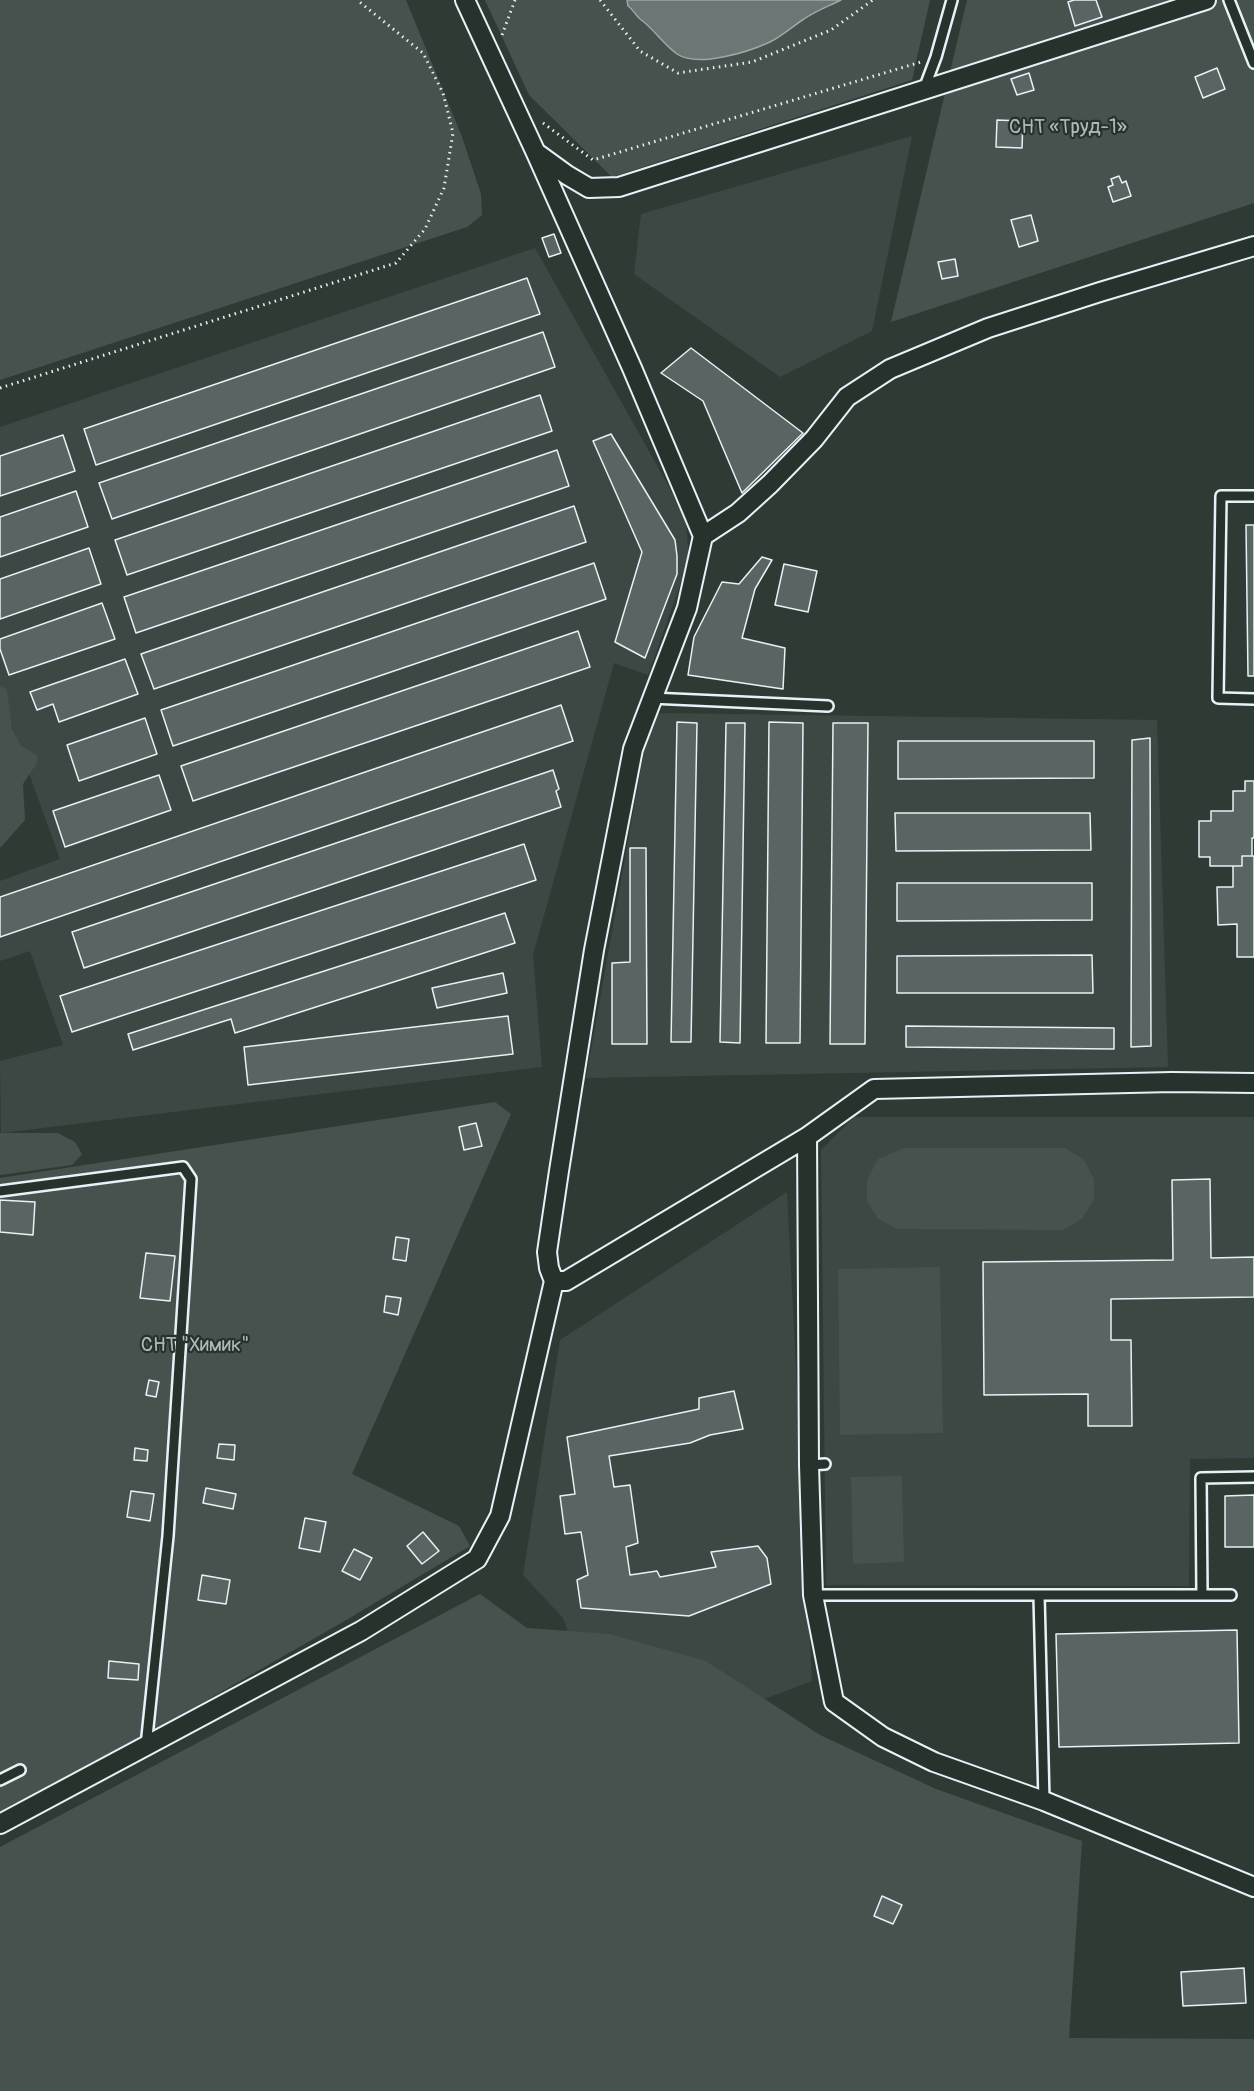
<!DOCTYPE html>
<html>
<head>
<meta charset="utf-8">
<style>
	body { margin:0 }
	canvas { display:block; background:#2e3b35 }
</style>
</head>
<body>
<canvas width="1254" height="2091"></canvas>
<script>
const g = document.querySelector('canvas').getContext('2d');
g.lineJoin = 'round';
function paint(path, color) { g.fillStyle = color; g.fill(path, 'evenodd'); }
function trace(path, color, width, dash) { g.strokeStyle = color; g.lineWidth = width; g.lineCap = dash ? 'butt' : 'round'; g.setLineDash(dash || []); g.stroke(path); }
function write(font, color, halo, rows, align = 'center') {
  g.font = font + ' Pangolin,sans-serif'; g.lineWidth = 4.5; g.setLineDash([]); g.textBaseline = 'middle'; g.strokeStyle = halo; g.fillStyle = color; for (const [text, x, y, turn = 0] of rows) {
    g.save(); g.translate(x, y); g.rotate((+turn || 0) * Math.PI / 180); g.textAlign = isNaN(turn) ? turn : align; if (halo) g.strokeText(text, 0, 0); g.fillText(text, 0, 0); g.restore();
  }
}
const built = new Path2D(`
	M912,136l-40,195 -92,46 -146,-103 7,-60z
	M535,248l134,239 17,36 3,37 -41,115 -34,-12 -81,292 9,112 -541,66 -1,-72 63,-16 -33,-94 -30,10v-80l60,-22 -60,-166v-266z
	M658,713l499,7 11,347 -582,11 58,-327z
	M854,1117h400v341l-64,1 -1,127 -363,-1 -5,-435z
	M787,1192l25,489 -199,75 -50,-138 -40,-43 37,-235z`);
const green = new Path2D(`
	M0,0h406l56,137 19,57 1,21 -15,12 -467,153z
	M485,0h445l-18,80 -300,97 -83,-82z
	M967,0h287v203l-363,119z
	M0,686l7,3 5,39 9,18 16,9v8l-14,21 2,36 -25,28z
	M495,1102l16,12 -159,360 107,52 11,20 -122,73 -221,127 -127,65v-633z
	M0,1133h58l17,9 7,12 -10,11 -72,10z
	M904,1148h161l19,12 10,19v21l-12,19 -19,11 -165,-1 -20,-10 -11,-17v-22l11,-21z
	M940,1267l3,166 -103,2 -2,-166z
	M902,1476l2,86 -51,2 -2,-87z
	M480,1594l47,34 83,6 96,27 114,74 116,54 146,52 -13,197 185,1v52h-1254v-244z`);
const water = new Path2D(`
	M627,0h214c-12,6 -26,11 -37,19 -11,7 -22,17 -34,23 -22,10 -72,26 -93,12 -14,-10 -23,-25 -37,-35 -5,-4 -6,-9 -12,-13z`);
const building = new Path2D(`
	M1074,0h22l6,17 -27,9 -7,-24z
	M1217,68l8,21 -22,9 -8,-21z
	M1029,73l5,17 -17,5 -6,-16z
	M997,120l26,1 -1,27 -26,-1z
	M1119,176l3,7 4,-2 5,15 -18,6 -5,-15 5,-2 -2,-6z
	M1031,215l7,26 -19,6 -8,-27z
	M554,234l7,19 -12,4 -7,-19z
	M955,259l3,17 -16,3 -4,-17z
	M527,278l13,36 -444,151 -12,-36z
	M543,332l12,35 -443,152 -13,-36z
	M691,348l112,85 -61,60 -39,-92 -42,-28z
	M540,395l12,36 -425,144 -12,-35z
	M611,434l64,106 2,16v18l-32,84 -30,-16 27,-90 -49,-111z
	M63,435l12,36 -75,25v-40z
	M557,450l12,36 -433,147 -12,-36z
	M76,491l12,36 -88,30v-40z
	M574,506l12,36 -432,147 -13,-35z
	M1246,525h8v151h-6z
	M89,548l12,36 -101,35v-40z
	M762,557l10,3 -17,29 -13,49 43,10 -2,41 -95,-14 6,-38 28,-55 17,2z
	M594,563l12,36 -433,147 -12,-36z
	M784,564l33,7 -9,41 -33,-7z
	M102,603l13,36 -106,36 -9,-26v-10z
	M578,631l12,36 -397,134 -12,-35z
	M125,659l13,35 -79,28 -6,-18 -16,6 -7,-18z
	M561,705l12,36 -573,196v-40z
	M145,718l12,36 -78,27 -12,-36z
	M677,722l20,1 -6,319h-20z
	M769,722l34,1 -3,320h-34z
	M726,723h19l-5,320 -20,-1z
	M833,723h35l-3,321h-35z
	M1150,738l1,308 -20,1 1,-307z
	M898,741h196v37l-196,1z
	M553,770l6,19 -3,2 5,16 -477,161 -12,-36z
	M159,775l12,35 -106,37 -12,-36z
	M1245,781h9v57h-2v18h-10v10h-32v-9h-11v-36h12v-10h22v-20h12z
	M895,813h195l1,37 -195,1z
	M524,844l12,36 -464,152 -12,-36z
	M630,848h16l1,196h-35v-81l18,-1z
	M1242,856h12v101h-17v-33l-19,1 -1,-38h16v-21h9z
	M897,883h195v37l-195,1z
	M505,913l10,30 -280,90 -4,-14 -98,31 -5,-16z
	M1092,955l1,38h-196v-37z
	M503,973l4,20 -70,15 -5,-20z
	M508,1016l5,38 -265,31 -4,-38z
	M906,1026l208,2v21l-208,-2z
	M476,1123l6,23 -18,4 -5,-23z
	M1210,1179l1,79 43,-1v40l-143,2v41h20l1,86h-44v-32l-104,1 -1,-133 190,-2 -1,-80z
	M0,1200l35,2 -2,33 -33,-3z
	M396,1237l13,2 -3,22 -13,-2z
	M146,1253l29,3 -5,45 -30,-3z
	M386,1296l15,2 -3,17 -14,-3z
	M149,1380l10,2 -3,15 -10,-2z
	M734,1391l9,38 -33,6 -20,8 -81,13 5,31 16,-2 8,58 -12,4 4,28 27,-4 3,6 56,-10 -5,-15 47,-6 9,12 4,26 -82,32 -108,-8 -4,-28 11,-5 -7,-43 -16,2 -5,-38 15,-2 -8,-57 132,-28v-11z
	M219,1444l16,1 -1,15 -17,-2z
	M135,1448l13,2 -1,11 -13,-1z
	M206,1488l30,6 -3,15 -30,-6z
	M131,1491l23,3 -4,27 -23,-4z
	M1254,1495v52h-29v-51z
	M305,1518l21,4 -6,30 -21,-4z
	M423,1532l16,19 -17,13 -15,-18z
	M354,1549l18,9 -12,22 -18,-9z
	M202,1575l28,5 -4,24 -28,-4z
	M1237,1630l2,113 -180,4 -3,-113z
	M109,1661l30,3 -1,16 -30,-2z
	M882,1896l20,9 -9,19 -19,-8z
	M1244,1968l2,35 -63,3 -2,-34z`);
const path = new Path2D(`
	M600,0l40,51 38,22 74,-11 79,-32 42,-30
	M502,35l13,-35
	M543,123l50,37 328,-98
	M0,388l396,-125 29,-34 19,-41 9,-55 -10,-40 -20,-40 -66,-53`);
const lane = new Path2D(`
	M1229,0l25,63
	M924,89l12,-32 16,-57
	M1254,496h-33l-3,202 36,1
	M651,698l177,8
	M0,1191l183,-24 8,12 -23,357 -22,210
	M809,1465l16,-1
	M813,1595h418
	M1039,1595l5,206
	M1202,1595l-1,-117 53,-1
	M0,1780l20,-10`);
const street = new Path2D(`
	M538,154l29,21 22,13 30,-1 587,-187
	M703,536l35,-23 32,-29 44,-45 33,-42 43,-28 98,-41 112,-36 154,-46
	M807,1137l2,328 4,130 21,107 49,35 51,25 110,39 210,86
	M554,1281h12l241,-144 67,-48 298,-7 82,1
	M0,1824l361,-193 116,-72 23,-43 54,-235 -5,-13 -2,-16 12,-81 35,-221 39,-201 54,-141 16,-72 -71,-168 -96,-215 -71,-153`);
const parkNames = [
	["СНТ «Труд-1»",1068,128],
	["СНТ \"Химик\"",195,1346]
];
paint(built, '#3b4843');
paint(green, '#45524e');
paint(water, '#6b7775');
trace(water, '#9da8a9', 1.5);
paint(building, '#596563');
trace(building, '#e8f1f8', 1.5);
trace(lane, '#e8f1f8', 14);
trace(street, '#e8f1f8', 22);
trace(path, '#e8f1f8', 3, [1.5, 4.5]);
trace(lane, '#26332d', 9);
trace(street, '#26332d', 18);
write('20px', '#afb9bc', '#26332d', parkNames);
</script>
</body>
</html>
